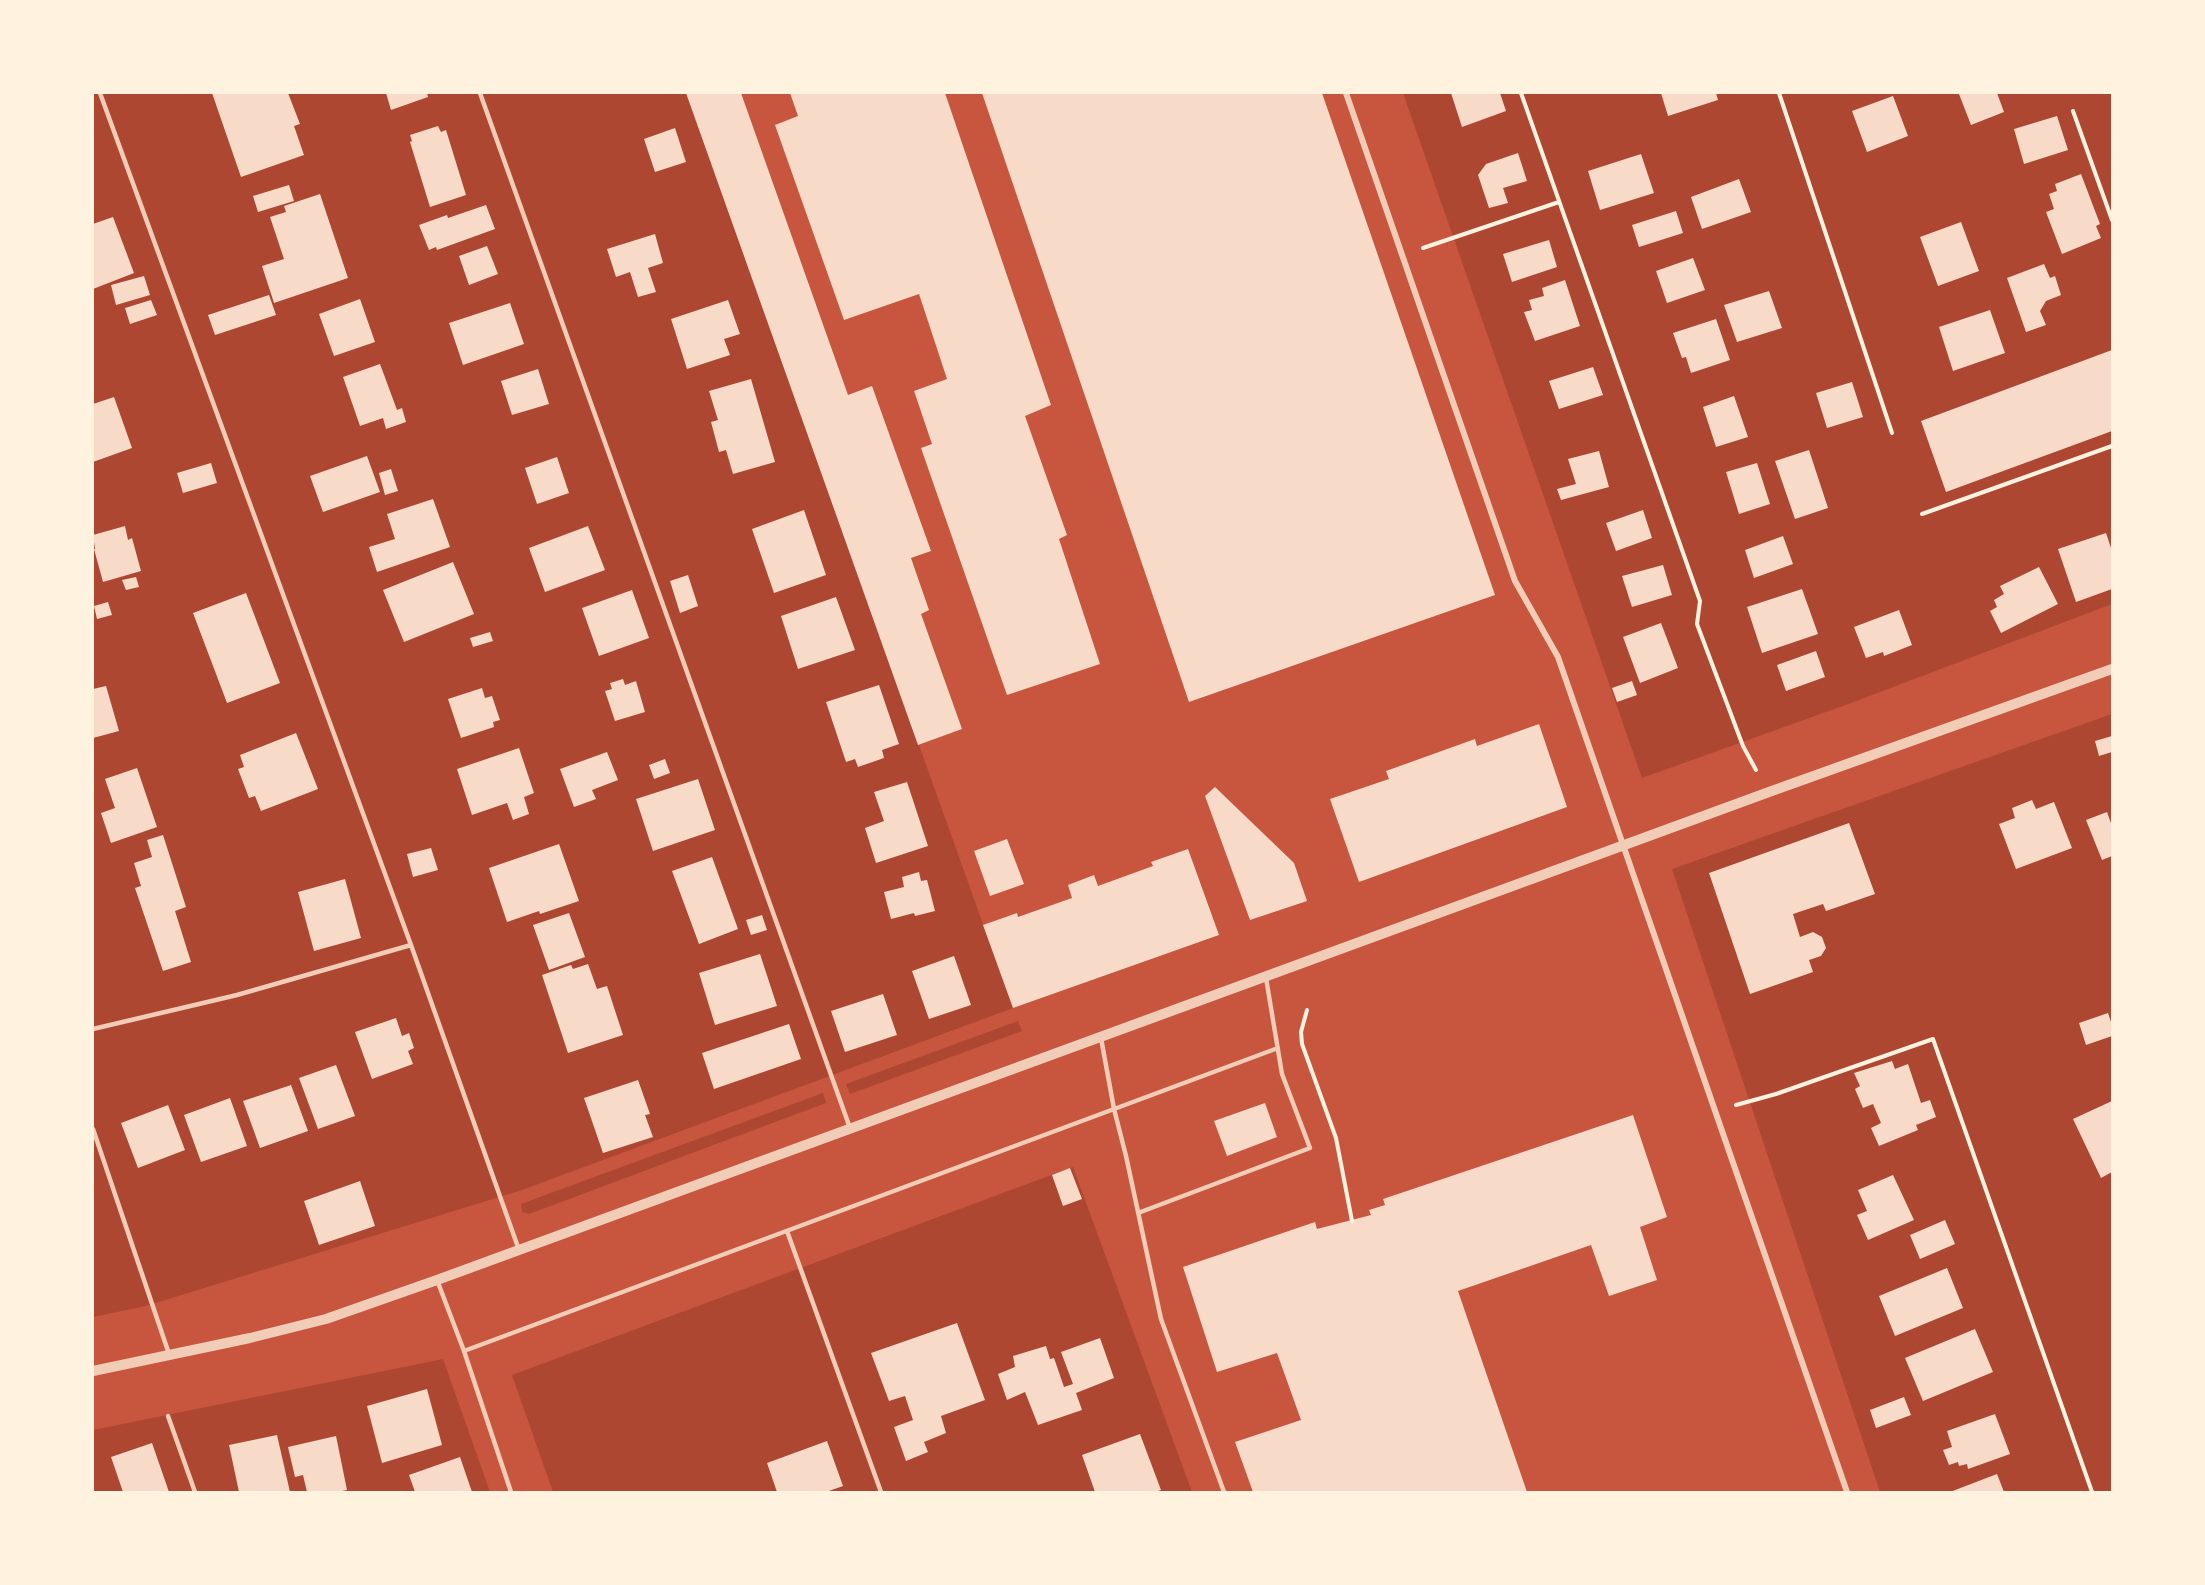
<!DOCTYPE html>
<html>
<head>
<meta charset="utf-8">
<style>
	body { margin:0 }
	#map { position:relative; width:2205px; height:1585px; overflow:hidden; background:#c8553d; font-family:Poppins,sans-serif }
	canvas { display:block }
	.frame { position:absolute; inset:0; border:94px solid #fff3e0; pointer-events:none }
</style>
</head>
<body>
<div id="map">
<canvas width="2205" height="1585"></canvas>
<div class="frame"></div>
</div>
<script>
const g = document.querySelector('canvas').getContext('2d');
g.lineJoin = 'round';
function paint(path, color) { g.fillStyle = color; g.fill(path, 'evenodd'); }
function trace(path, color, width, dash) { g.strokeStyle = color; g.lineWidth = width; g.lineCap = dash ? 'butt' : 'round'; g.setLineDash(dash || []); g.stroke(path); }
const green = new Path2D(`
	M93,93h593l327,915 -491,182 -376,116 -53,11z
	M1403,93h709v511l-261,99 -209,75z
	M2112,714v778h-232l-208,-623z
	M1018,1021l4,10 -172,63 -4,-10z
	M823,1093l3,10 -297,111 -7,-2 -1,-8z
	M1073,1167l119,325h-639l-41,-117z
	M443,1359l47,133h-397v-62z`);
const building = new Path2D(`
	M212,93h76l12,31 -6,2 10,29 -63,22z
	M386,93h41l1,4 -37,13z
	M686,93h55l107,302 24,-9 59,165 -20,7 18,52 -8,4 41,115 -44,16z
	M790,93h155l106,312 -26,11 42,119 -8,4 41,125 -93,31 -86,-247 11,-4 -18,-53 33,-12 -28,-85 -75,26 -69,-195 23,-9z
	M982,93h340l173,502 -306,107z
	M1451,93h49l6,18 -44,16z
	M1661,93h55l2,7 -50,16z
	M1962,93h35l7,19 -33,13 -12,-31z
	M1893,96l15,40 -41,16 -15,-41z
	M2057,116l11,34 -44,14 -10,-35z
	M438,126l3,6 5,-2 20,65 -36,12 -20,-65 2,-1 -2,-6z
	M675,128l11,34 -31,10 -11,-33z
	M1518,153l9,28 -24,7 5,15 -19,5 -11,-33 8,-11z
	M1641,154l13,39 -54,17 -12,-39z
	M2081,174l19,50 -4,2 5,12 -39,16 -16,-42 8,-3 -5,-15 8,-3 -2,-7z
	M1739,179l12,33 -49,17 -11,-32z
	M289,185l5,16 -36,11 -5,-16z
	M320,194l28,84 -74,25 -12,-37 22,-7 -14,-42 16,-5 -2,-6z
	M486,205l9,24 -58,21 -1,-3 -7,3 -10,-25 28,-10 1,3z
	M1676,211l7,22 -44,14 -7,-22z
	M113,217l21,56 -41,16v-65z
	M1961,222l18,49 -41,15 -18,-49z
	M655,234l8,29 -15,5 8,24 -18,5 -8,-25 -14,5 -9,-28z
	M1549,240l8,27 -45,15 -9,-28z
	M487,246l11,28 -29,11 -10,-29z
	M1693,258l12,32 -38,13 -11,-32z
	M2044,264l6,14 5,-2 6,19 -15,6 -6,10 6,14 -20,7 -19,-54z
	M144,276l6,19 -34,10 -5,-20z
	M1565,280l15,46 -45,15 -11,-29 8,-2 -3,-10 15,-4 -2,-8z
	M1769,291l13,37 -45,14 -13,-37z
	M269,295l7,20 -61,20 -7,-20z
	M360,299l15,43 -41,14 -15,-42z
	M151,300l6,15 -27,9 -5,-16z
	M728,300l12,34 -16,5 6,16 -43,14 -16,-50z
	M510,303l14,41 -61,21 -14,-42z
	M1990,310l15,43 -52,18 -14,-44z
	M1716,319l14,41 -39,13 -5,-16 -4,1 -9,-25z
	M2112,350v81l-166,61 -25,-71z
	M380,364l17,46 5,-2 4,14 -20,7 -3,-11 -23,8 -17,-49z
	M1593,367l10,28 -44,14 -10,-28z
	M538,369l11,35 -37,11 -11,-34z
	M751,379l24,83 -42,12 -7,-24 -7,2 -8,-30 7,-2 -9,-29z
	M1852,382l11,35 -36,11 -11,-35z
	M1734,396l14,41 -32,10 -13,-40z
	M114,397l18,51 -39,14v-58z
	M1809,450l19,58 -33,11 -20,-58z
	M1599,451l10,36 -48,13 -4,-11 19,-5 -8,-25z
	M367,456l13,36 -57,20 -13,-36z
	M557,457l12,36 -32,11 -12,-36z
	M211,463l6,20 -34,10 -6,-20z
	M1757,463l13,41 -31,10 -13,-42z
	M391,469l7,22 -13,4 -6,-22z
	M433,499l17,48 -73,25 -8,-25 26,-8 -8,-25z
	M804,510l22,65 -52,18 -22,-64z
	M1643,510l9,28 -36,13 -10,-28z
	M125,526l3,14 4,-2 9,33 -38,11 -9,-33h1l-2,-14z
	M588,526l17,44 -60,22 -16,-44z
	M2106,533l6,18v38l-36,13 -18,-53z
	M1783,536l10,28 -39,14 -9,-28z
	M453,562l21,52 -70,28 -21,-52z
	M1663,565l9,30 -40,12 -10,-31z
	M2039,567l19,37 -57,29 -11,-22 7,-4 -3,-7 10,-6 -4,-8z
	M688,575l10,31 -18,7 -10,-32z
	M136,577l3,10 -13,3 -4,-10z
	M1802,589l16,45 -56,19 -15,-46z
	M632,590l17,48 -50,18 -17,-48z
	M246,593l34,90 -53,20 -34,-90z
	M836,597l19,53 -57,19 -17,-53z
	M108,602l4,13 -15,4 -3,-13z
	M1899,610l13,35 -28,11 -1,-4 -17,6 -12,-31z
	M1661,623l17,45 -38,15 -17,-46z
	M490,632l3,9 -20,6 -3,-9z
	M1816,651l9,26 -39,14 -9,-26z
	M623,679l2,6 11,-4 9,31 -30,9 -10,-30 7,-2 -2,-6z
	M1632,681l5,14 -20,7 -5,-14z
	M879,685l20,59 -17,6 2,8 -26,9 -3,-8 -9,3 -20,-60z
	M106,686l13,45 -26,7v-49z
	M482,688l3,10 7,-2 8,24 -7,2 1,5 -33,11 -13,-39z
	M1539,724l28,83 -208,75 -29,-83 59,-20 -3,-8 89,-32 2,7z
	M296,733l22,56 -57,22 -6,-15 -6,2 -11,-29 6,-2 -4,-12z
	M2112,736v16l-13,4 -4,-15z
	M519,748l15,45 -10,4 5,17 -16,6 -6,-17 -35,12 -15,-46z
	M607,752l11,28 -26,10 4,9 -22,8 -14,-38z
	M665,759l5,14 -16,6 -5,-14z
	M137,768l20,59 -46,16 -10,-30 14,-5 -10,-29z
	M698,779l17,51 -62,21 -17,-52z
	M907,782l21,64 -52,17 -11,-35 19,-7 -10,-29z
	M1215,787l79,76 13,38 -57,19 -45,-124z
	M2032,800l4,9 18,-7 18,46 -56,21 -17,-45 16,-6 -3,-10z
	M2107,812l5,14v30l-10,4 -16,-40z
	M1849,823l26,71 -49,17 -3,-7 -30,10 7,23 13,-5 9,5 4,11 -5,8 -12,4 4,12 -63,22 -41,-121z
	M163,835l23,72 -11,4 16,51 -28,9 -28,-83 6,-2 -7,-23 18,-6 -5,-17z
	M1007,839l17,45 -34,12 -16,-45z
	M559,844l20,57 -39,13 -1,-3 -32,11 -18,-54z
	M431,848l7,22 -25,7 -6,-23z
	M1188,849l31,86 -206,73 -30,-83 34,-12 1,4 54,-19 -4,-13 26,-10 4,11 55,-20 -2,-4z
	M712,857l26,72 -39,15 -27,-73z
	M919,872l2,9 6,-1 8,31 -20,5 -1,-3 -23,6 -7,-27 20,-5 -2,-10z
	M345,879l16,59 -47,13 -16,-59z
	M569,913l16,44 -36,13 -16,-45z
	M762,915l5,15 -16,5 -5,-15z
	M760,954l17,52 -62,19 -16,-52z
	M954,956l17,49 -42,14 -17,-48z
	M588,964l9,25 10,-3 16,49 -55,18 -26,-78 29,-10 2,4z
	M883,994l14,41 -52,17 -14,-41z
	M2108,1013l4,12v11l-26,9 -7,-22z
	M396,1018l6,18 7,-3 5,15 -6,3 5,13 -41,15 -17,-47z
	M789,1024l12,35 -87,30 -12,-36z
	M1892,1061l3,8 13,-5 13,39 9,-3 6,17 -20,8 2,5 -39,16 -8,-18 10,-5 -8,-19 -10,4 -8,-19 5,-3 -6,-13z
	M336,1065l19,51 -37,13 -19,-51z
	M638,1080l12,34 -5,1 8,22 -50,16 -19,-55z
	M291,1085l17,46 -48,17 -17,-47z
	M230,1098l17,48 -46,16 -17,-47z
	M2112,1101v71l-11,6 -28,-59z
	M1265,1103l12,34 -50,19 -13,-35z
	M168,1105l17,45 -47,18 -17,-45z
	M1633,1115l34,102 -27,10 17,53 -48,16 -18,-51 -133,46 69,201h-274l-18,-50 66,-22 -24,-67 -60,19 -34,-105 132,-45 2,7 54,-14 -2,-5 16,-5 -2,-6z
	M1070,1168l12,31 -19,7 -11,-31z
	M1893,1175l21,45 -46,20 -11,-25 10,-4 -9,-21z
	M360,1181l15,45 -56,19 -15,-44z
	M1945,1220l10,24 -35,15 -10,-24z
	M1947,1268l16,40 -68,28 -16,-40z
	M957,1323l28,77 -44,16 5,17 -22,9 4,10 -22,9 -12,-34 19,-7 -8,-24 -16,5 -18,-48z
	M1975,1329l18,43 -70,29 -18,-43z
	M1100,1338l14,40 -38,15 6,17 -44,15 -13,-33 -18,8 -9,-26 17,-7 -2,-11 33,-10 4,13 4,-1 10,29 9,-3 -12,-32z
	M427,1389l15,56 -60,18 -15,-57z
	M1904,1397l7,18 -35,13 -6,-18z
	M1995,1414l15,40 -42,15 -1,-5 -8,2 -1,-4 -9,3 -6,-15 9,-3 -5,-16z
	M1140,1434l21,56 -6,2h-60l-13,-37z
	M277,1435l13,57h-51l-10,-47z
	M336,1436l11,54 -10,2h-30l-4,-17 -8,2 -7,-30z
	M827,1441l16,45 -17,6h-49l-10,-29z
	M152,1443l17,49h-46l-12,-35z
	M460,1457l12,35h-57l-6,-17z
	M1997,1474l7,18h-54z`);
const path = new Path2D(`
	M1521,93l179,508 -3,23 46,122 13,24
	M1779,93l113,340
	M2073,111l39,109
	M1423,248l136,-46
	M1922,514l190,-68
	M1307,1010l-6,22 1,12 34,94 16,83
	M1736,1105l40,-11 157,-55 159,453`);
const service = new Path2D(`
	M100,93l311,852 108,305
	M480,93l370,1035
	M93,1029l144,-34 174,-50
	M1101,1038l13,71 12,47 35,163 63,173
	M93,1129l76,225
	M1138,1213l172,-65 -28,-74 -16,-96
	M787,1231l94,261
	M437,1280l27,71 47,141
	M464,1351l814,-303
	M168,1416l27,76`);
const minor = new Path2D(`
	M1346,93l169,488 43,76 289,835`);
const tertiary = new Path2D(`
	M93,1371l157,-33 76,-19 111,-39 1332,-488 343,-123`);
paint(green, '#ae4732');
paint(building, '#f7dbc8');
trace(path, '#fff3e0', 4);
trace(service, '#f1ccb7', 4.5);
trace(minor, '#f1ccb7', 6);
trace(tertiary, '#f1ccb7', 10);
</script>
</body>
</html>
